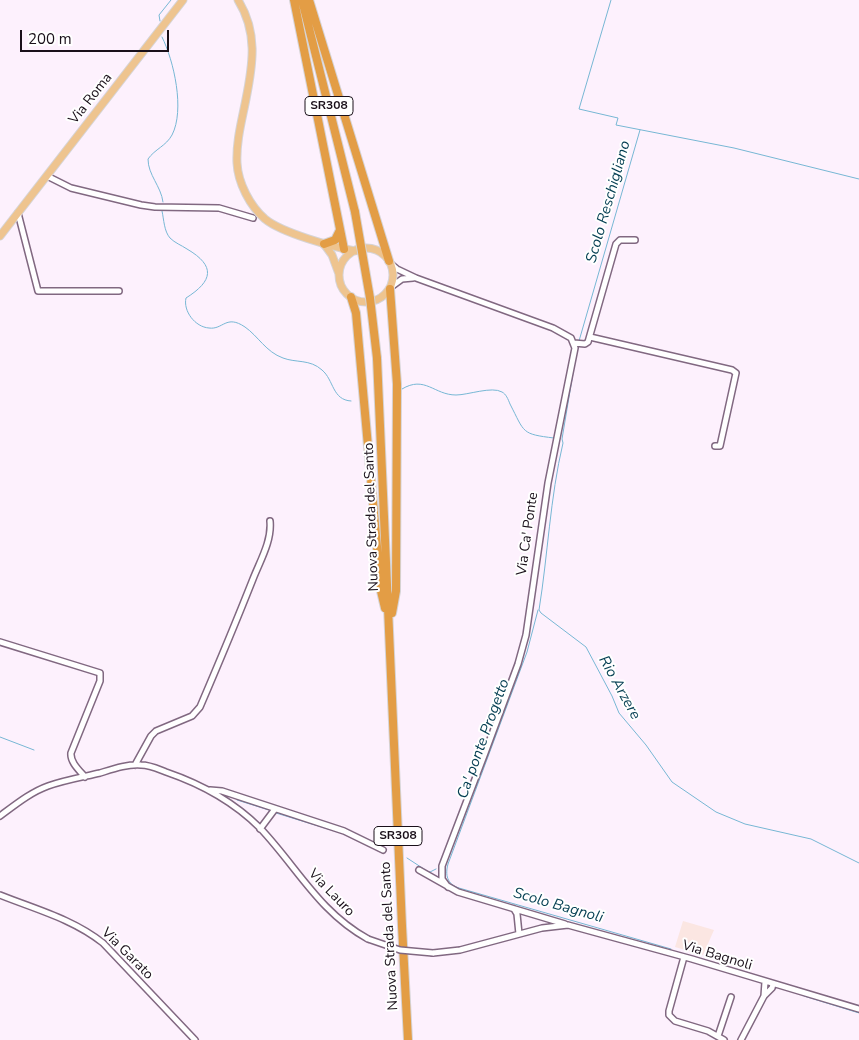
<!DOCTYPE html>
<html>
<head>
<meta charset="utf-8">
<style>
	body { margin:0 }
	#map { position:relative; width:859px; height:1040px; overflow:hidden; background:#fdf1fd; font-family:"Nunito Sans",sans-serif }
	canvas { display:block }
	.scale { position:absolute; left:20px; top:30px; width:149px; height:22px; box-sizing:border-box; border:2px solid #1a101a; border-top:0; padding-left:6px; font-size:15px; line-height:18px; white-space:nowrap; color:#1a101a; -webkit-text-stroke:4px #fff; paint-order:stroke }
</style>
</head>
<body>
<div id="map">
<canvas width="859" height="1040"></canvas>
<div class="scale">200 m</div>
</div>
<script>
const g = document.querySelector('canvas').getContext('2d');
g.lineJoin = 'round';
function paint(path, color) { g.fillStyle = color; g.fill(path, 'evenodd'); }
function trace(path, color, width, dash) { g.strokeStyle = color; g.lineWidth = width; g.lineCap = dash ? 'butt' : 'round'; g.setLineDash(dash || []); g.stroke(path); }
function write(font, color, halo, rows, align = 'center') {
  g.font = font + ' "Nunito Sans",sans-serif'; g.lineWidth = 4; g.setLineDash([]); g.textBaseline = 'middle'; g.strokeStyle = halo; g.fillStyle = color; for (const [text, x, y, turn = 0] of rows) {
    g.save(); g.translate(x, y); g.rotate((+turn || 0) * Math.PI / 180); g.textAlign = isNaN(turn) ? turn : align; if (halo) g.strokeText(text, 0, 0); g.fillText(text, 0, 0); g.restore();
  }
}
const education = new Path2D(`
	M683,921l31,9 -11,25 -28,-8z`);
const stream = new Path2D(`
	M611,0l-32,109 39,9 -2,7 118,23 125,31
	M160,21l-1,-6 12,-15
	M162,37c12,24 23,73 10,98 -6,11 -17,14 -24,24 0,16 13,27 15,43
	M162,211c2,9 2,20 8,27 5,5 11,7 17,11 29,17 26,32 -1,49 -3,13 9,29 23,30 14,2 17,-14 36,-1 13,9 21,25 38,31 13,5 27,1 39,12 12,10 10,30 29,31
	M579,341l61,-211
	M576,355l-14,84 1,4c-13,55 -15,111 -24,167l2,3 45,34 26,49 7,17 27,32 26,37 44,30 29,12 66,15 48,24
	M402,389c23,-14 32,6 54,6 12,0 36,-9 46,-3 4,2 6,7 8,12 15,29 11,30 44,34
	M538,610l-11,42 -79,212c-3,11 -1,20 11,24l212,61
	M0,737l34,13
	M237,800l35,11
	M276,813l65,20
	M407,858l20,13 3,1 6,-3
	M804,996l55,17`);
const minor = new Path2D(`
	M47,176l24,12 70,17 14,2 64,1 34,10
	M18,213l20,78h81
	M391,264l6,5 19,9 137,50 18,10 4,10 -27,135 -22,152 -8,29 -33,89 -43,113v13l6,8
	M391,287l11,-8 11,-1
	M590,337l142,33 4,3 -16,73h-5
	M574,343l11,1 3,-2 28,-98 4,-4h15
	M0,642l100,31v8l-29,72c-1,9 8,17 14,24
	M135,765l16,-29 5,-5 36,-15 8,-9c18,-42 36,-85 53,-128 7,-18 19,-38 17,-58
	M210,790l12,1 122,40 39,19
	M0,816c15,-11 31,-24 48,-30 17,-6 35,-9 52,-13 13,-4 27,-9 41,-8 9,0 17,4 25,7 35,12 68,30 94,56 37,39 59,84 108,111
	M260,829l15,-20
	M419,870l39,22 107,32
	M0,895c35,14 73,24 103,48l92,97
	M514,909l3,5 2,20
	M433,953l27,-3 82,-22 26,-3 124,34 167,50
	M684,957l-15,54v4l6,6 33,10 16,9
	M764,996l1,-14
	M718,1036l13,-39
	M741,1040l23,-44 8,-8 1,-4`);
const major = new Path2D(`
	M238,0c20,32 15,64 8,99 -4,21 -10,42 -9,64 1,20 13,43 28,56 17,14 68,28 90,32
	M0,236l183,-236
	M324,244l8,11 7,19
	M339 275a27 27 0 1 1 54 0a27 27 0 1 1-54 0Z`);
const highway = new Path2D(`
	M294,0l50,249
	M302,0l53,212
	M309,0l80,261
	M324,244l11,-4 5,-10
	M390,289l7,95 -1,207 -4,22
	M351,297l5,16 25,278 4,17
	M377,358l25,568 6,114`);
const minorBridge = new Path2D(`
	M368,939l32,11 33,3`);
const highwayBridge = new Path2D(`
	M355,212l15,86 7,60`);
const shields = [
	[329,106,48],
	[398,836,48]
];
const shieldNames = [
	["SR308",329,106],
	["SR308",398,836]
];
const streetNames = [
	["Via Roma",91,99,-52],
	["Nuova Strada del Santo",372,517,-92],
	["Via Ca' Ponte",528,534,-82],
	["Via Lauro",331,893,46],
	["Nuova Strada del Santo",390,936,-93],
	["Via Garato",127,954,45],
	["Via Bagnoli",717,956,17]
];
const waterNames = [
	["Scolo Reschigliano",609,202,-74],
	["Rio Arzere",619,688,61],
	["Ca' ponte Progetto",484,739,-70],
	["Scolo Bagnoli",558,906,16]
];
paint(education, '#fbe6e2');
trace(stream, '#77b7d4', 1);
trace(minor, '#816881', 8);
trace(major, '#d6d4d6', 9);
trace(highway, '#d6d4d6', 10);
trace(minor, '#fff', 5);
trace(major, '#eec48f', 7);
trace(highway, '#e39d45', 8);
trace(minorBridge, '#816881', 8, []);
trace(highwayBridge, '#d6d4d6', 10, []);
trace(minorBridge, '#fff', 5);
trace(highwayBridge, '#e39d45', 8);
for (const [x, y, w] of shields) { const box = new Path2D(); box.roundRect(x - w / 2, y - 9.5, w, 19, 4); g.fillStyle = '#fff'; g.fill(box); trace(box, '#1a101a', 1); }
write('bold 12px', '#1a101a', null, shieldNames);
write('14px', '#1a101a', '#fff', streetNames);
write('italic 15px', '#043e52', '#fff', waterNames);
</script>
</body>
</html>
